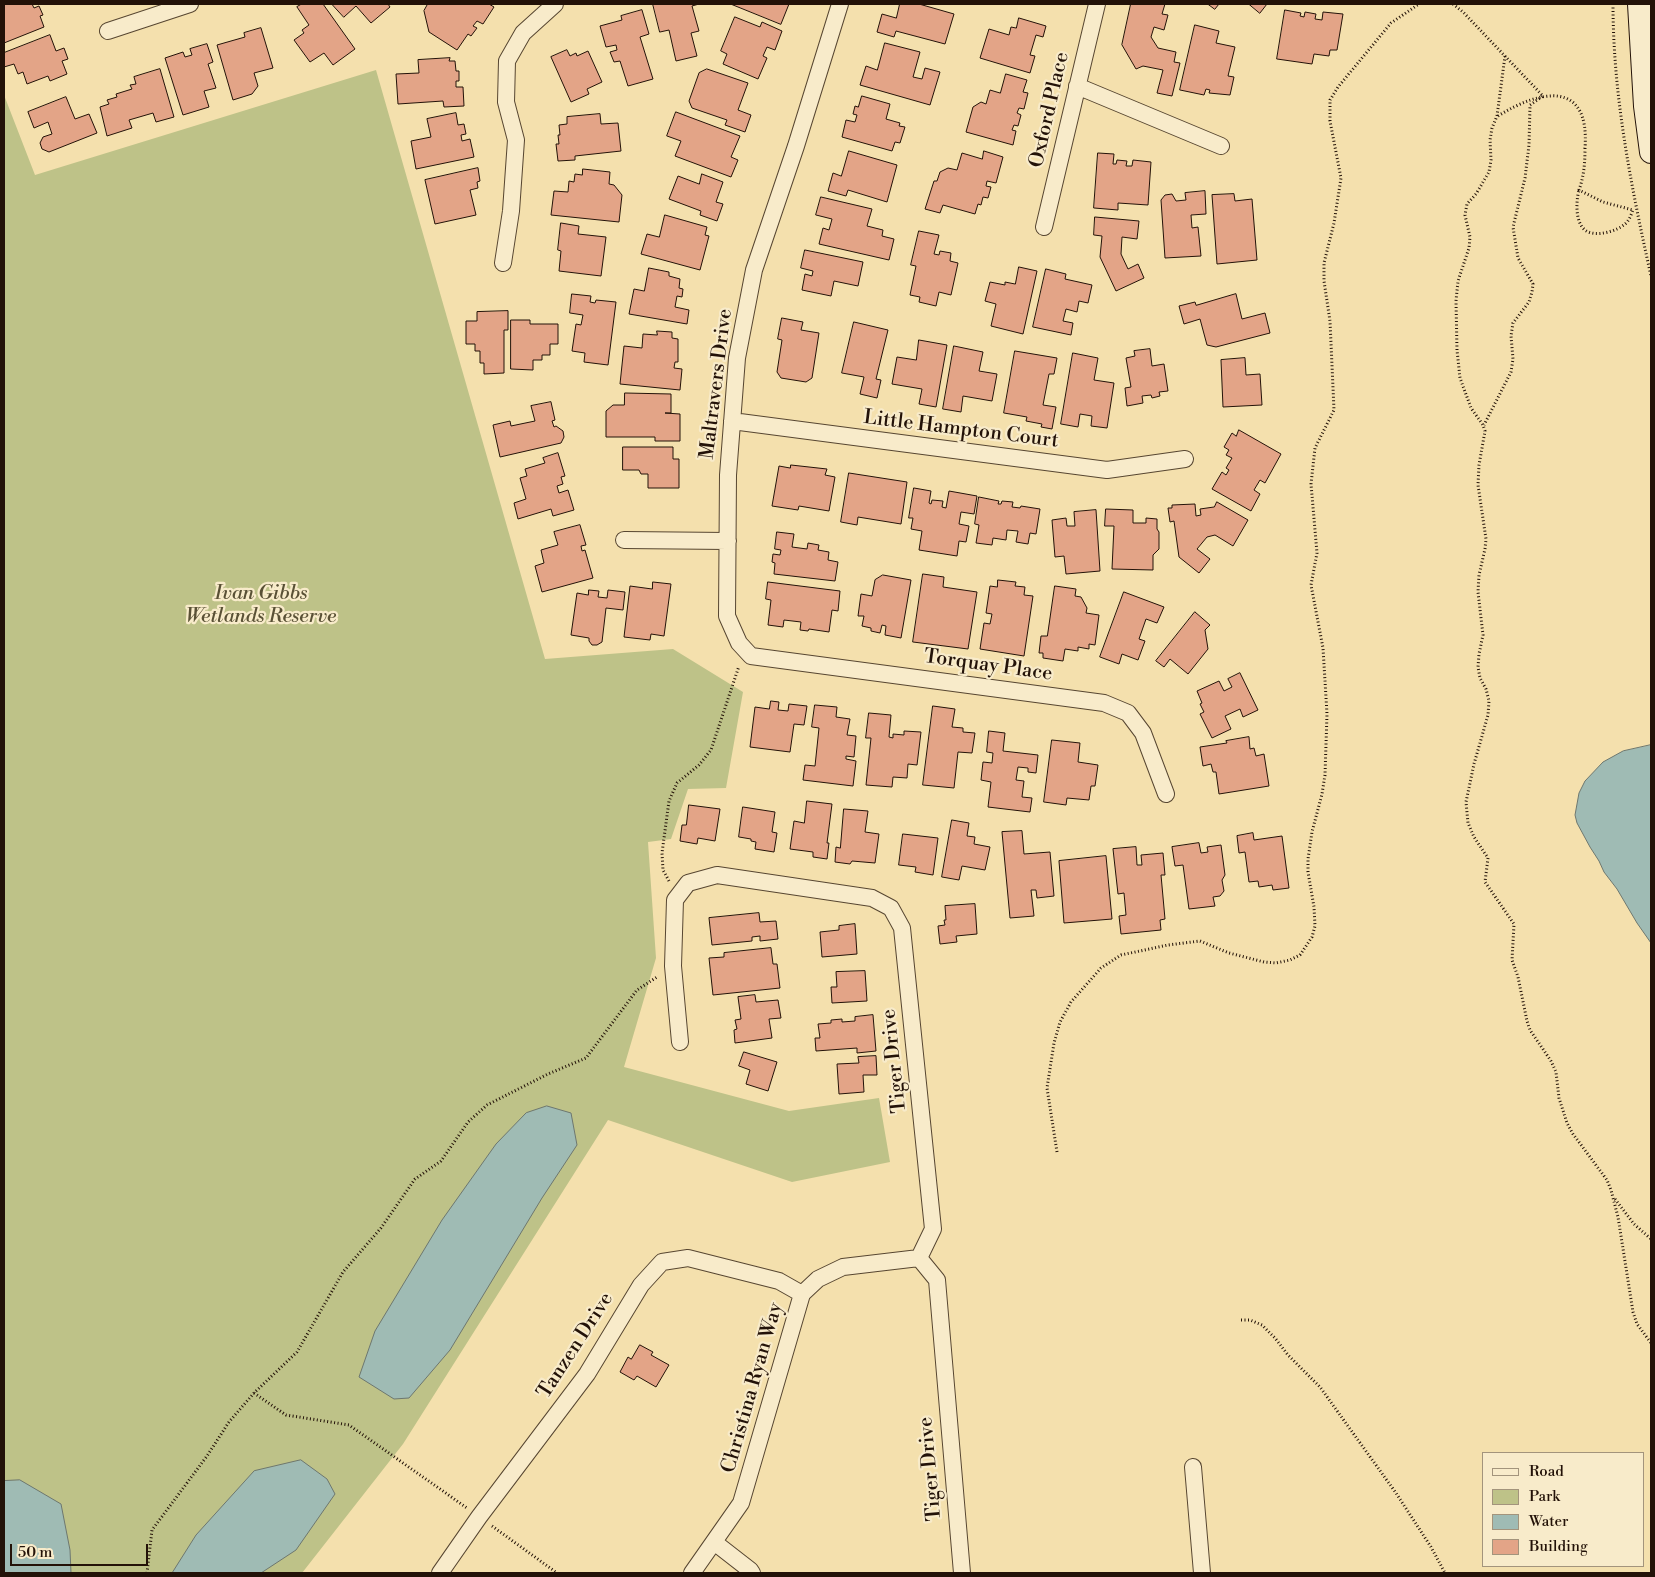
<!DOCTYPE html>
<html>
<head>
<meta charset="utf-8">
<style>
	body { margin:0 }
	#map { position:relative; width:1655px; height:1577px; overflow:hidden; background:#f4e0ad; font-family:"Libre Bodoni",serif }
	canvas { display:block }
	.frame { position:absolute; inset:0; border:5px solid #231208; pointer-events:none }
	.legend { position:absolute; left:1482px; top:1452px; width:162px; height:115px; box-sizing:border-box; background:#f8ebca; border:1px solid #a3947c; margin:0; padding:6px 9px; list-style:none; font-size:15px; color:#231208 }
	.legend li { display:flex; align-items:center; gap:10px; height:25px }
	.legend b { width:25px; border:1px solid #a3947c }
	.scale { position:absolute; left:10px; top:1544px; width:138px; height:22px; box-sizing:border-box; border:2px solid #231208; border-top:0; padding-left:6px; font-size:15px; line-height:18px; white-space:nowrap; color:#231208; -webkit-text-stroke:4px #f8ebca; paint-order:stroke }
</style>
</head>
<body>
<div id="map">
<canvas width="1655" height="1577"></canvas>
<div class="frame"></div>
<ul class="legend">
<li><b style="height:6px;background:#f8ebca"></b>Road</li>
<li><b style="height:14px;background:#bec288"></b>Park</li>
<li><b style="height:14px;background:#9fbbb4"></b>Water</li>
<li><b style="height:14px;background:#e3a487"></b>Building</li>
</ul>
<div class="scale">50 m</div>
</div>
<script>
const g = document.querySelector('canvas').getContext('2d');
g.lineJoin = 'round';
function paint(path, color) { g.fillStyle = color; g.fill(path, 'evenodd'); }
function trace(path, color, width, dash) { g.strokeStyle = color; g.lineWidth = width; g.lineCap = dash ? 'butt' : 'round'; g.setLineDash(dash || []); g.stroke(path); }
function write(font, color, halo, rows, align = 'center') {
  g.font = font + ' "Libre Bodoni",serif'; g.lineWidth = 4.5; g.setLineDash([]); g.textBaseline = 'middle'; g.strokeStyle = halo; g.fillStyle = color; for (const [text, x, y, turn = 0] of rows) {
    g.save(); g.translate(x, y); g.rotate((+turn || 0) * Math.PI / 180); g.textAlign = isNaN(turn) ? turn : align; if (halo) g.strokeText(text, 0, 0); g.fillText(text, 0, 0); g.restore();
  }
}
const green = new Path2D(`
	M376,70l169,589 128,-10 70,43 -17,96 -38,1 -17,50 -23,3 8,116 -32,109 165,44 90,-13 11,64 -98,20 -184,-62 -205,324 -101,129h-298v-1478l31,80z`);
const water = new Path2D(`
	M1651,745v198l-14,-20 -20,-34 -13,-17 -5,-11 -9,-14 -13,-24 -2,-8 4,-22 6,-12 18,-19 20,-11z
	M547,1106l24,7 6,32 -35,53 -92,152 -41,48 -15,1 -35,-22 16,-46 67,-111 54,-76 30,-31z
	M301,1460l26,19 8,15 -39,56 -35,23h-89l24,-38 58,-64z
	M20,1480l41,24 9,46 1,23h-67v-92z`);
const building = new Path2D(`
	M4,4h28l2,4 5,-2 4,9 -3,1 4,11 -40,16z
	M302,4h21l32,45 -22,16 -9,-12 -14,9 -16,-22 10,-7 -2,-3 7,-5 -12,-18z
	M332,4h56l2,3 -19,16 -15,-17 -12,11z
	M428,4h61l5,3 -11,17 -6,-3 -4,5 4,2 -6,8 -3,-2 -11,16 -28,-18 -5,-21z
	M653,4h46l-7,2 7,25 -8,2 6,23 -21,5 -7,-31 -9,2z
	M731,4h58l-8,20z
	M900,4h19l35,10 -9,30 -49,-13 -2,6 -17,-5 5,-18 14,4z
	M1131,4h34l-3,10 6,1 -4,15 -10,-3 -3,10 7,11 18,4 -2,10 6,1 -8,33 -15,-3 6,-23 -20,-4 -7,3 -14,-24z
	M1208,4h11l-4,5z
	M1249,4h18l-7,9z
	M642,10l7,24 -9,3 13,42 -25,7 -8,-25 -6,1 -4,-10 7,-2 -1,-5 -10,2 -6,-21 22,-6 -1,-4z
	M1285,10l16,3 -1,3 4,1 1,-5 11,2 -1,5 7,1 1,-8 20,2 -6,36h-7l-1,6 -15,-2 -2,10 -35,-5z
	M735,17l25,10 2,-5 20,9 -7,19 -8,-3 -4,9 4,2 -9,21 -35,-15 4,-10 -6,-3z
	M1019,18l27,8 -3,11 -7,-2 -6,20 5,1 -5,17 -50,-15 9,-29 20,6 2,-8 5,1z
	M1195,25l24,6 -3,12 19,4 -7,29 6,1 -4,18 -21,-2 1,-3 -4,-1 -2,6 -24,-5z
	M261,28l12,40 -19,5 4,13 -6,8 -19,6 -16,-55 28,-8 -1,-4z
	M50,35l6,16 8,-3 4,11 -6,2 5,13 -17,7 -2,-5 -21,8 -4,-12 -5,2 -4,-10 -10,3v-14z
	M885,43l35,9 -7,25 9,2 3,-11 15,4 -10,33 -70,-20 6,-19 11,4z
	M207,44l6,18 -5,2 8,24 -12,3 5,16 -26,8 -18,-57 18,-6 2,5 7,-2 -2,-6z
	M567,50l3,6 6,-3 1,3 11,-5 14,31 -15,7 2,5 -18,8 -20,-45z
	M450,58l-1,3h6l1,10h3v10h-3v6h7l1,19 -20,1 -1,-6 -45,3 -2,-30 23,-1 -1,-13z
	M160,69l14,48 -18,5 -3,-9 -24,7 3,8 -25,8 -7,-29 9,-3 -2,-4 10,-3 -1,-3 16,-5 -2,-4 6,-1 -2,-7z
	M707,69l41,14 -10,27 13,5 -6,17 -20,-7 2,-5 -35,-12 -3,-7 10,-28z
	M1006,74l21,6 -4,12 5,1 -4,16 -5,-1 -2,5 4,2 -3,11 -4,-1 -2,5 4,1 -3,14 -47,-13 7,-25 8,-5 5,2 4,-14 10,3z
	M862,96l28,8 -4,15 14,4 -1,3 6,1 -5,16 -5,-1 -3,9 -50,-14 4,-17 9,2 2,-7 -4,-1 2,-8 3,1z
	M66,97l9,22 14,-5 8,19 -48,19 -7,-3 -2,-6 3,-6 9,-3 -4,-12 -14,6 -6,-16z
	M676,112l64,24 -9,21 7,3 -7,17 -56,-21 6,-15 -14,-5z
	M456,113l2,12 6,-1 2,10 -5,1 1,6 8,-2 4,18 -58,12 -5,-28 20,-4 -4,-18z
	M600,114l1,10 17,-1 3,28 -46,5v4l-17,1 -2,-17h3l-1,-9h2l-1,-10 8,-1v-7z
	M849,151l48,14 -10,37 -39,-12 -2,6 -18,-5 5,-18 8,3z
	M984,151l19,6 -7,26 -9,-2 -1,5 5,1 -3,11 -5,-1 -2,8 -3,-1 -3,10 -32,-9 -3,8 -15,-4 9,-28h3l3,-9 8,-4 9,2 5,-17 20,6z
	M1098,153l16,1 -1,10h3l1,-4 10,1 -1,5h6l1,-6 18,2 -3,43 -30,-2v7l-24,-2z
	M478,168l2,13 -3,1 1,6 -8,2 6,25 -41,9 -10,-44z
	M583,169l27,3 -1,12 5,1 8,10 -3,27 -68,-7 3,-24 14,1 1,-11 5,1 1,-8 7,1z
	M702,174l21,8 -7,20 7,2 -6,17 -17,-6 1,-4 -32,-12 9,-23 21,8z
	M1205,191l1,23 -15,1 1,13 6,-1 3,29 -36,2 -4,-58 4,-5 7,-1 4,7 10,-1 -1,-7z
	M1234,194l1,7 17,-2 5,61 -40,4 -5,-69z
	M821,197l51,12 -5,17 16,4 -1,6 12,3 -5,21 -70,-16 4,-16 6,2 3,-11 -16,-4z
	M665,215l42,12 -2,8 4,1 -9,34 -59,-16 6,-20 12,3z
	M1095,217l44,4 -2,18 -15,-2 -1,17 7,15 10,-5 6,14 -28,13 -16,-34 2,-21 -8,-1z
	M561,223l18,3 -1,8 28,3 -5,39 -42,-5 2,-20 -3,-1z
	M919,231l20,4 -5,19 5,1 1,-4 11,2 -1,8 8,2 -7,32 -12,-3 -3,14 -17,-4 1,-5 -10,-2 6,-29 -5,-1z
	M805,250l58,12 -5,24 -24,-5 -3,15 -29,-6 3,-16 7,2 1,-5 -12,-3z
	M1019,267l18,4 -14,63 -32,-8 5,-22 -11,-3 5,-19 15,3v-3l10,2z
	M649,268l20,4v4l11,3 -1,9 4,1 -1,8 -5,-1 -2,11 14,3 -2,14 -58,-10 5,-25 10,2z
	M1046,269l20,5 -1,5 27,6 -4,18 -9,-2 -2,11 -11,-3 -3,12 10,2 -2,12 -38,-8z
	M572,294l19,2 -1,6 5,1 1,-3 20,2 -8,63 -24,-3 1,-9 -13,-2 4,-27 5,1 2,-10 -13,-2z
	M1236,294l6,25 23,-6 5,20 -54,14 -9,-2 -7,-26 -16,5 -5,-18 16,-4 1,3z
	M508,311v19h-4v43l-20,1v-11h-4v-12h-5v-7h-9v-23h11v-9z
	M782,318l21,4 -2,8 18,3 -7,45 -6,4 -25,-4 -4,-6 5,-32 -4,-1z
	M511,320h19v4h28v20h-8v11h-8v5h-9v10l-22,-1z
	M854,322l34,8 -12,49 5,1 -4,18 -17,-4 4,-17 -22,-4z
	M657,331l15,1v6l6,1v23h-3l-1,6 8,1 -2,21 -60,-6 4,-38 18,2 1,-14 14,1z
	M919,340l28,5 -11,62 -17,-3 3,-15 -30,-5 5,-27 19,3z
	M954,346l29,6 -4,19 18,3 -5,27 -29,-5 -2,16 -18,-3z
	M1150,349l2,17 12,-2 4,27 -9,1 1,4 -8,2 -1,-3 -9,1 1,7 -16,3 -2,-18 6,-1 -5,-29 9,-2 -1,-5z
	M1015,351l42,7 -3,16h-5l-6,31 13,2 -4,22 -11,-2 1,-3 -16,-3 1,-4 -23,-4z
	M1073,353l25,5 -4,22 20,3 -7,45 -16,-2 1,-10 -12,-2 -2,13 -17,-3z
	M1245,358l1,17 14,-1 2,31 -39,2 -2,-47z
	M625,393l46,1v19h-6l15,1v27h-25v-4h-49v-26l7,-6h11z
	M551,402l4,18 -3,1 2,6 2,-1 7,5 1,6 -3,6 -61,14 -7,-32 17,-4 1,5 24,-5 -4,-15z
	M1239,430l42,24 -16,29 -5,-3 -6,10 6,4 -9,17 -39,-22 10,-17 4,3 3,-5 -3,-2 6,-10 -6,-3 3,-5 -5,-3 8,-14 4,3z
	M623,447h50v12h6v29h-31v-14h-7l-2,-4h-16z
	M558,453l7,23 -4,1 2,7 -6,2 2,7 9,-3 6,20 -21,6 -2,-7 -33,10 -4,-16 12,-4 -6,-21 7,-2 -2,-7 20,-6 -2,-5z
	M791,465l36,4 -2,6 10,2 -6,34 -30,-5 -1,4 -26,-4 7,-40 11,2z
	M849,473l58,9 -6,42 -43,-7 -1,8 -16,-3z
	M914,488l17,3 -2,12 2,1 1,-4 11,1 -1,6 4,1 3,-17 28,5 -3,18 -13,-2 -2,12 10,2 -3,16 -7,-1 -2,15 -38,-6 3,-19 -11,-2 2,-11h-4z
	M979,497l20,4 -1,3h3l1,-3 11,1 -1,5 8,1 1,-2 19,3 -4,25 -6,-1 -2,11 -12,-2 2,-11 -11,-1 -1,10 -13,-2 -1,7 -16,-2 3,-18 -4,-1z
	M1217,502l31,18 -15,26 -18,-11 -8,2 -10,12 13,10 -11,14 -20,-16 -5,-36 -4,1 -2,-14h4v-3l23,-1 1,12 5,-1 -1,-6 14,-2z
	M1106,509l27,1v13h13v-5l11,1v10l2,3v17l-6,6v15l-41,-1 2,-43h-9z
	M1096,510l4,61 -34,3 -2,-18 -9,1 -3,-37 14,-2 1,8h8l-1,-14z
	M580,525l6,20 -5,1 1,5 3,-1 8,28 -51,14 -7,-26 9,-3 -3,-13 17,-5 -4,-13z
	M777,532l17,2 -2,13 15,2 1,-6 11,2 -1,5 11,2 -1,8 10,2 -3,19 -61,-7 1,-11 -3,-1 1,-8 7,1 1,-5 -6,-1z
	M923,574l21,3 -1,10 34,5 -9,57 -55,-7z
	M883,575l28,5 -10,58 -16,-3 1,-9 -4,-1 -2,8 -9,-2v-3l-9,-2 2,-10h-6l3,-22 11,2 3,-16z
	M998,580l18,2 -1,4 10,1 -1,8 9,1 -9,60 -44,-7 4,-26 6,1 2,-10 -6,-1 4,-27 7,1z
	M653,582l18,2 -7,52 -13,-2 -1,6 -26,-3 6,-51 22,3z
	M768,582l72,9 -2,20 -6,-1 -3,22 -20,-3 -1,2 -8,-1 1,-8 -17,-2 -1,7 -15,-2 3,-25 -5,-1z
	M1055,586l21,3 -1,7 6,1 6,11 -1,5 13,2 -4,30 -6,-1v5l-11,-2v4l-13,-2 -2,12 -20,-3v-5h-4l2,-17h6z
	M589,590l10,1 -1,6 9,1 1,-8 17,2 -2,18 -17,-2 -4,34 -5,3h-5l-3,-4v-3l-18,-3 6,-42 11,2z
	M1124,592l40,15 -7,16 -11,-4 -7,20 6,2 -7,19 -16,-6 -3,10 -19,-7z
	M1195,612l15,13 -5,5 3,19 -20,25 -18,-15 -6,8 -8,-6z
	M1240,673l18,37 -15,7 -3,-8 -15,7 6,13 -19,9 -12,-24 4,-2 -4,-8 2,-1 -5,-12 22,-10 5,10 8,-4 -4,-8z
	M771,701l8,1 -1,8 10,1 1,-7 18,2 -3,19 -10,-1 -4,28 -40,-5 5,-40 14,2z
	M815,705l22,2 -1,10 14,2 -3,16 9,1 -2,21 -8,-1v3l10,2 -3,25 -50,-6 2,-15 10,1 4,-38 -7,-1z
	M933,706l22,3 -3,18 11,1v4l12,1 -3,20 -14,-1 -4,36 -31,-3z
	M869,713l22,2 -2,22 4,1v-4l11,1v-4l17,1 -4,33 -9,-1 -1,14 -14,-1 -1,10 -26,-2 5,-47h-5z
	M989,731l16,2 -2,18 35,4 -2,18 -8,-1v-4l-10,-1 -2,13 8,1 -2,16 10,1 -2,14 -42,-5 3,-25 -10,-2 2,-18 9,1 1,-10 -6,-1z
	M1249,737l1,12 4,-1 2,8 8,-2 5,32 -50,8 -3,-22h-3l-2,-8 -8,2 -3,-19 27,-4 -1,-2z
	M1052,740l28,3 -2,19 20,3 -3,21h-4l-2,14 -22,-2 -1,7 -22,-3z
	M807,801l25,3 -5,39h2l-2,16 -14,-2v-5l-23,-3 4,-28 10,2z
	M689,805l31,4 -5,32 -17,-3 -1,6 -17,-3 2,-16h4z
	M743,807l32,5 -3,20 5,1 -3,19 -19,-3 1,-7 -5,-1v-2l-12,-2z
	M844,809l24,2 -3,21 14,2 -4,29 -23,-2 -2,3 -15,-2 1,-15 4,1z
	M952,820l17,3 -2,13 8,1 -1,7 16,3 -5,23 -23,-4 -3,14 -17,-3z
	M1022,831l2,23 26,-2 4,44 -17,2 -1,-8h-5l3,26 -24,2 -8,-86z
	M1253,833l1,7 28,-4 7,52 -16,2 -1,-5 -13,2 -1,-6 -9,1 -4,-30 -6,1 -2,-17z
	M903,834l35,4 -5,37 -18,-3 1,-5 -17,-2z
	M1199,843l2,10 7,-1 -1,-5 14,-2 4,30 -3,5 2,11 -4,5 -7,1 2,9 -26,3 -6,-44 -8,1 -3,-19z
	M1136,847l1,18h5l-1,-10 22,-2 2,22h-4l4,44 -5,1 1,10 -40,4 -2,-18 7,-1 -2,-22 -6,1 -5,-45z
	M1106,856l6,63 -48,4 -5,-62z
	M975,904l2,30 -21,2 1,6 -17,2 -2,-18 7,-1 -1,-5h2l-1,-14z
	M759,913l1,9 16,-1 2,18 -18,2v-5l-8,1v4l-40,4 -3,-27z
	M855,924l2,30 -35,3 -2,-25 19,-2v-4z
	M771,948l2,16h4l3,24 -67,7 -4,-37 15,-1v-4z
	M865,971l2,30 -35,2 -1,-16h6l-1,-15z
	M755,995l1,7 22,-2 3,18 -12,1 3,19 -37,5 -1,-13 3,-1 -2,-9 6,-1 -3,-22z
	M873,1015l3,36 -19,2v-5l-41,3 -1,-13h5l-2,-14 13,-1v-3l11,-1v3l13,-1v-4z
	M744,1052l33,10 -9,29 -22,-7 4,-14 -11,-4z
	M876,1056l1,19h-14l1,17 -25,2 -2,-30 22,-1 -1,-6z
	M640,1345l13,7 -2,3 18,10 -13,22 -19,-11 -3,4 -14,-8 8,-15 3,2z`);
const path = new Path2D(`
	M1453,4l10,8 80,84 -13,9 -1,40 -4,33 -12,49 5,31 15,26 -1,8 -3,10 -16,21 -2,13 2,23 -2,13 -27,53
	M1613,4c0,92 18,182 38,272
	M1505,56l-8,60 -5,12 -2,12 1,20 -2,12 -13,22 -9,10 -2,11 5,22 -1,11 -11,33 -2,20 1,49 3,28 11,30 12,17 2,6 -6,34 -1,20 8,54 -1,10 -6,26 -1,17 5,43 -4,19 -1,13 2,11 6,11 3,12 -1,14 -14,49 -8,38 2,21 6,14 14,21 -3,24 29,42 -2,36 6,17 9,44 3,9 21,31 5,11 3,26 8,25 6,11 34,46 4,10 7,27 15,95 4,12 14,19
	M1498,116c43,-27 92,-36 87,32 0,15 -1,28 -6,42l24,12 30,8c-2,5 -4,11 -8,14 -8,7 -30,14 -40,6 -10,-8 -9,-29 -6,-40
	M669,881l-6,-11 -1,-17 7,-52 8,-18 22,-18 12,-15 28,-84
	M1057,1152l-10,-64 7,-45 6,-21 11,-20 30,-34 20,-13 47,-10 32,-4 29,12 35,9 12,1 14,-3 10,-5 12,-18 3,-11 -1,-19 -6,-35v-13l4,-27 10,-38 3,-19 2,-61 -4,-66 -12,-63 6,-32 -6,-69 4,-36 19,-38 -4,-89 -6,-40v-18l10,-40 7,-45 -11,-57v-21l8,-13 53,-64 28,-19
	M1615,1199l19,25 17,15
	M1241,1320h9l12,5 13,13 13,17 32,32 76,106 35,54 14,26
	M254,1393l32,22 63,10 118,83
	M492,1526l65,47
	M147,1573l5,-43 55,-74 22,-34 25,-29 43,-41 46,-80 38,-44 34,-49 26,-18 27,-39 19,-17 61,-31 38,-16 51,-68 20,-13`);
const minor = new Path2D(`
	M840,4l-44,142 -42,124 -17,88 -9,117 -1,141 12,27 12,13 353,47 24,10 15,20 23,61
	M108,31l82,-27
	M1077,86l144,60
	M1044,227l53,-223
	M503,263l8,-52 5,-71 -10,-38 1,-41 16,-28 32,-29
	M732,421l375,49 78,-11
	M624,540l104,1
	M680,1042l-7,-76 2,-66 13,-17 29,-8 155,23 19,10 11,20 31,301 -14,29 18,22 25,293
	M1193,1467l9,106
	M714,1542l36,28 2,3
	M440,1573l39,-56 108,-143 54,-89 21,-23 26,-4 91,23 23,13
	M692,1573l49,-70 61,-209 16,-15 25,-12 76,-9`);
const secondary = new Path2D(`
	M1639,4l6,102 6,46`);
const streetNames = [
	["Oxford Place",1050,110,-77],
	["Maltravers Drive",717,384,-83],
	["Little Hampton Court",961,430,7],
	["Torquay Place",988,666,8],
	["Tiger Drive",895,1061,-96],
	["Tanzen Drive",576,1346,-57],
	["Christina Ryan Way",753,1388,-74],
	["Tiger Drive",931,1469,-95]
];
const parkNames = [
	["Ivan Gibbs",261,594],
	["Wetlands Reserve",261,617]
];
paint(green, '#bec288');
paint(water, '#9fbbb4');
trace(water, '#6d776f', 1);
paint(building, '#e3a487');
trace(building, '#231208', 1);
trace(minor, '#574631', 18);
trace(secondary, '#231208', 24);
trace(path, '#231208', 3, [1, 2.5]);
trace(minor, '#f8ebca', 16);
trace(secondary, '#f8ebca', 22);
write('20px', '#231208', '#f8ebca', streetNames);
write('italic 20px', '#595035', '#f8ebca', parkNames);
</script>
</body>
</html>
